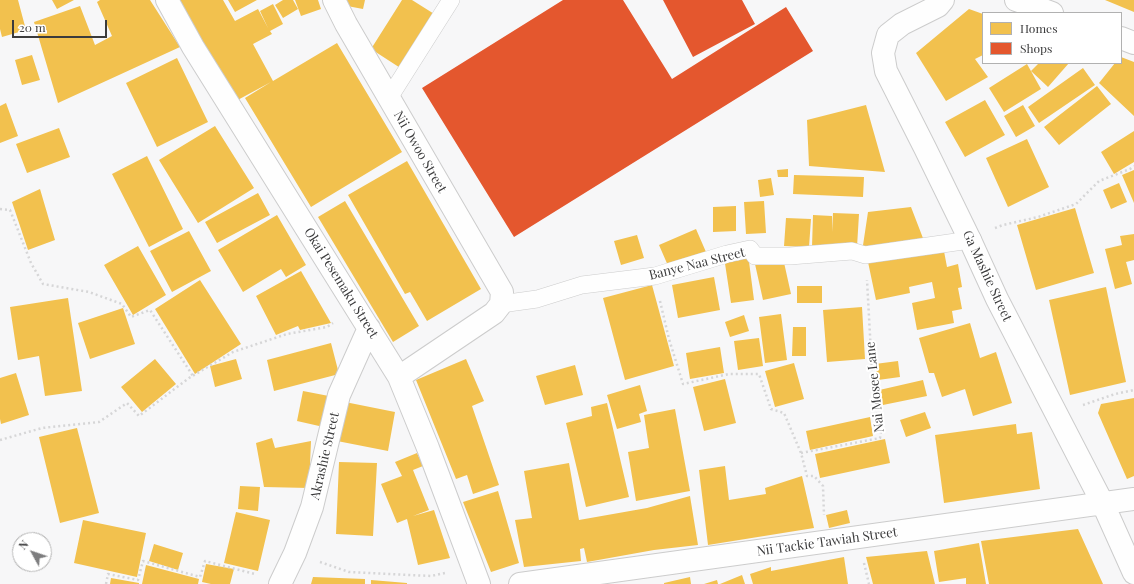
<!DOCTYPE html>
<html>
<head>
<meta charset="utf-8">
<style>
	body { margin:0 }
	#map { position:relative; width:1134px; height:584px; overflow:hidden; background:#f7f7f8; font-family:"Playfair Display",serif }
	canvas { display:block }
	.legend { position:absolute; left:982px; top:12px; width:140px; height:52px; box-sizing:border-box; background:#fff; border:1px solid #b1b1b1; margin:0; padding:5px 7px; list-style:none; font-size:12px; color:#3b3b3c }
	.legend li { display:flex; align-items:center; gap:8px; height:20px }
	.legend b { width:20px; border:1px solid #b1b1b1 }
	.north { position:absolute; left:12px; top:532px; width:40px; height:40px; box-sizing:border-box; background:#fff; border:1px solid #b1b1b1; border-radius:50%; rotate:310deg; font-size:11px; font-weight:700; line-height:16px; text-align:center; color:#3b3b3c }
	.north::after { content:''; display:block; margin:auto; width:14px; height:18px; background:#7d7d7e; clip-path:polygon(50% 0,100% 100%,50% 72%,0 100%) }
	.scale { position:absolute; left:12px; top:20px; width:95px; height:18px; box-sizing:border-box; border:2px solid #3b3b3c; border-top:0; padding-left:5px; font-size:12px; line-height:14px; white-space:nowrap; color:#3b3b3c; -webkit-text-stroke:3px #fff; paint-order:stroke }
</style>
</head>
<body>
<div id="map">
<canvas width="1134" height="584"></canvas>
<ul class="legend">
<li><b style="height:11px;background:#f2c14e"></b>Homes</li>
<li><b style="height:11px;background:#e4572e"></b>Shops</li>
</ul>
<div class="north">N</div>
<div class="scale">20 m</div>
</div>
<script>
const g = document.querySelector('canvas').getContext('2d');
g.lineJoin = 'round';
function paint(path, color) { g.fillStyle = color; g.fill(path, 'evenodd'); }
function trace(path, color, width, dash) { g.strokeStyle = color; g.lineWidth = width; g.lineCap = dash ? 'butt' : 'round'; g.setLineDash(dash || []); g.stroke(path); }
function write(font, color, halo, rows, align = 'center') {
  g.font = font + ' "Playfair Display",serif'; g.lineWidth = 4; g.setLineDash([]); g.textBaseline = 'middle'; g.strokeStyle = halo; g.fillStyle = color; for (const [text, x, y, turn = 0] of rows) {
    g.save(); g.translate(x, y); g.rotate((+turn || 0) * Math.PI / 180); g.textAlign = isNaN(turn) ? turn : align; if (halo) g.strokeText(text, 0, 0); g.fillText(text, 0, 0); g.restore();
  }
}
const homes = new Path2D(`
	M0,0h18l8,30 -24,7 -2,-8z
	M52,0h22l-17,9z
	M100,0h50l30,47 -122,56 -24,-81 46,-16 15,39 17,-9 -15,-34z
	M179,0h44l12,21 23,-12 10,19 -8,-17 13,-7 10,20 -13,7 2,3 -19,10 20,37 64,-38 65,109 -91,55 -66,-109 26,-16 -37,20z
	M228,0h29l-22,12z
	M283,0h10l5,9 -15,9 -8,-13z
	M295,0h23l3,9 -20,7z
	M343,0h22l-2,9 -21,-4z
	M402,0h10l27,17 -34,54 -34,-22z
	M1105,0h29v12z
	M969,9l14,5v41l-8,4 13,18 -42,24 -30,-48z
	M32,55l8,25 -18,5 -7,-25z
	M1121,57l13,5v54l-35,-33 16,-20h6z
	M177,58l31,64 -51,25 -31,-64z
	M1039,63h30l-21,24 -17,-16z
	M1027,64l14,25 -37,23 -15,-24z
	M1083,68l12,17 -56,38 -11,-16z
	M1097,86l14,18 -52,41 -15,-18z
	M985,100l20,35 -40,22 -20,-35z
	M6,103l12,33 -18,7v-37z
	M866,105l19,67 -76,-6 -2,-46z
	M1023,105l12,21 -19,11 -12,-21z
	M215,126l39,62 -56,35 -39,-63z
	M59,128l11,29 -43,16 -11,-29z
	M1134,131v31l-20,12 -13,-22z
	M1027,139l22,48 -41,20 -22,-49z
	M147,156l36,73 -34,18 -37,-73z
	M407,161l74,128 -54,32 -17,-29 -5,2 -57,-99z
	M788,169v8h-10l-1,-7z
	M1134,170v33l-12,-28z
	M794,175l70,2 -1,20 -70,-3z
	M771,178l3,17 -14,2 -2,-17z
	M1119,183l8,19 -16,7 -8,-19z
	M40,189l15,51 -27,10 -16,-48z
	M258,193l12,22 -53,28 -12,-21z
	M345,201l74,125 -26,16 -75,-125z
	M764,201l2,32 -20,1 -2,-32z
	M736,206v25l-23,1v-25z
	M911,207l15,39 -64,6 6,-40z
	M1075,208l19,65 -58,17 -19,-65z
	M833,213l26,1 -2,33h-45l1,-32 19,1v16z
	M277,215l29,50 -20,12 -5,-8 -38,23 -25,-42z
	M786,218l25,1 -2,28 -25,-1z
	M696,229l10,23 -37,16 -10,-23z
	M189,231l22,40 -39,21 -22,-41z
	M1134,234v26l-8,2 6,22 -17,5 -10,-40 17,-4 -2,-9z
	M637,235l7,23 -23,7 -7,-24z
	M138,246l28,49 -33,20 -29,-50z
	M943,246l4,21 11,-3 4,23 -4,1 4,21 -10,2 2,12 -37,7 -5,-27 23,-5 -3,-16 -23,5 1,6 -34,7 -8,-38z
	M748,254l6,46 -23,3 -7,-46z
	M783,258l8,36 -28,6 -8,-36z
	M301,271l30,52 -31,7 -2,-4 -22,9 -20,-39z
	M714,277l6,33 -42,8 -6,-33z
	M200,280l41,64 -46,30 -40,-65z
	M652,285l22,81 -49,14 -22,-82z
	M797,286h25v17h-25z
	M1106,287l20,95 -56,13 -21,-95z
	M68,298l14,93 -37,5 -6,-40 -21,4 -8,-53z
	M862,307l3,52 -38,3 -4,-52z
	M123,308l12,36 -45,15 -12,-36z
	M781,314l6,46 -22,3 -6,-46z
	M744,315l5,16 -19,6 -5,-15z
	M970,323l10,35 16,-6 16,51 -39,13 -8,-27 -23,8 -8,-24h-5l-10,-35z
	M793,327h13v29h-14z
	M759,338l4,28 -25,4 -4,-29z
	M331,343l8,31 -65,17 -7,-31z
	M720,347l4,26 -34,6 -4,-26z
	M155,359l21,25 -34,28 -21,-25z
	M236,359l6,20 -27,8 -5,-21z
	M466,359l18,42 -12,5 27,79 -26,9 -6,-19 -11,4 -40,-99z
	M898,361l2,16 -22,3 -3,-16z
	M794,363l10,36 -29,8 -10,-36z
	M575,365l8,30 -38,10 -9,-29z
	M16,373l13,42 -28,9 -1,-5v-41z
	M725,379l11,44 -32,8 -11,-44z
	M923,380l4,16 -49,10 -3,-15z
	M640,385l7,26 -8,3 2,8 -24,7 -10,-34z
	M303,391l31,6 -6,31 -31,-7z
	M1134,398v78l-7,3 -29,-66 3,-9z
	M340,401l55,11 -7,39 -56,-11z
	M607,403l22,94 -43,10 -20,-84 26,-7 -1,-9z
	M675,409l15,82 -54,10 -8,-49 21,-4 -5,-33z
	M925,412l6,16 -25,9 -6,-17z
	M870,417l3,19 -63,14 -4,-19z
	M1016,424l1,10 15,-2 8,57 -96,14 -9,-68z
	M77,428l22,85 -39,10 -21,-86z
	M272,438l3,10 36,-7 -2,47 -45,-1 -8,-44z
	M885,439l5,24 -70,15 -5,-24z
	M417,453l6,13 -10,4 16,40 -16,6 21,-6 16,48 -32,7 -11,-46 -10,4 -16,-39 21,-8 -7,-14z
	M339,462l38,1 -4,73 -37,-2z
	M569,463l10,57 68,-12 43,-12 8,49 -44,5 -67,12 -3,-14 -4,1 1,12 -57,6 -9,-47 17,-2 -8,-47z
	M725,466l4,34 37,-6 -1,-6 37,-12 12,52 -106,17 -9,-75z
	M240,486l20,1 -2,24 -20,-2z
	M498,491l21,72 -28,9 -28,-70z
	M847,510l3,13 -21,5 -3,-13z
	M236,512l34,8 -12,51 -34,-8z
	M83,520l63,13 -9,44 -63,-14z
	M1078,529l25,55h-114l-8,-43z
	M979,543l7,41h-20v-6l-27,4 -5,-31z
	M154,544l29,9 -5,17 -29,-9z
	M927,551l8,33h-62l-7,-27z
	M844,557l4,27h-95l-3,-10 21,-7v4z
	M206,564l28,5 -4,15h-19l-9,-2z
	M146,565l53,14 -1,5h-56z
	M742,575l3,9h-25z
	M313,577l52,2v5h-54z
	M690,577l1,7h-27v-1z
	M111,578l28,5v1h-29z
	M371,580l36,3v1h-36z
	M717,580l1,4h-14z`);
const shops = new Path2D(`
	M563,0h60l49,79 114,-72 27,44 -299,186 -92,-149z
	M663,0h79l13,24 -62,33z`);
const path = new Path2D(`
	M0,209l10,1 21,53 12,21 46,8 33,12 9,13 19,-7 43,66
	M995,228l8,-3 35,-8 38,-13 23,-23 31,-12 4,-3
	M660,301l9,38 14,45 46,-10h30l12,35 13,4 17,40 6,23h7l9,10 1,29
	M1083,405l32,-11 19,-4
	M0,440l42,-12 57,-6 28,-19 12,13 50,-38 44,-26 54,-18 40,-7 6,-4
	M801,453l79,-15 2,-13 -7,-13 -2,-22 -6,-110
	M320,562l29,10 82,4 14,-3
	M864,563l5,21
	M106,584l2,-10 30,6 5,-19 57,16 5,-16 50,13`);
const service = new Path2D(`
	M389,98l62,-98
	M501,304l36,-5 45,-14 73,-9 72,-22 23,-5 5,7h35l62,-5 13,4 105,-15`);
const pedestrian = new Path2D(`
	M943,0l-5,6 -36,18 -14,11 -5,18 3,18 39,77 45,92`);
const minor = new Path2D(`
	M167,0l26,47 206,330 29,71 51,136
	M334,0l12,24 156,268 -1,12 -7,9 -95,64
	M1016,0l36,13
	M1121,38l13,5
	M970,240l27,59 106,205 31,69
	M280,584l15,-31 17,-46 27,-112 30,-67
	M520,584l614,-85`);
const streetNames = [
	["Nii Owoo Street",420,152,60],
	["Banye Naa Street",697,264,-14],
	["Ga Mashie Street",987,276,65],
	["Okai Pesemaku Street",341,283,58],
	["Nai Mosee Lane",875,387,-96],
	["Akrashie Street",325,456,-77],
	["Nii Tackie Tawiah Street",827,542,-8]
];
paint(homes, '#f2c14e');
paint(shops, '#e4572e');
trace(service, '#ccc', 18);
trace(pedestrian, '#ccc', 24);
trace(minor, '#ccc', 24);
trace(path, '#d6d6d7', 2.5, [2, 3]);
trace(service, '#fefefe', 17);
trace(pedestrian, '#fefefe', 22);
trace(minor, '#fefefe', 22);
write('13px', '#3b3b3c', '#fff', streetNames);
</script>
</body>
</html>
